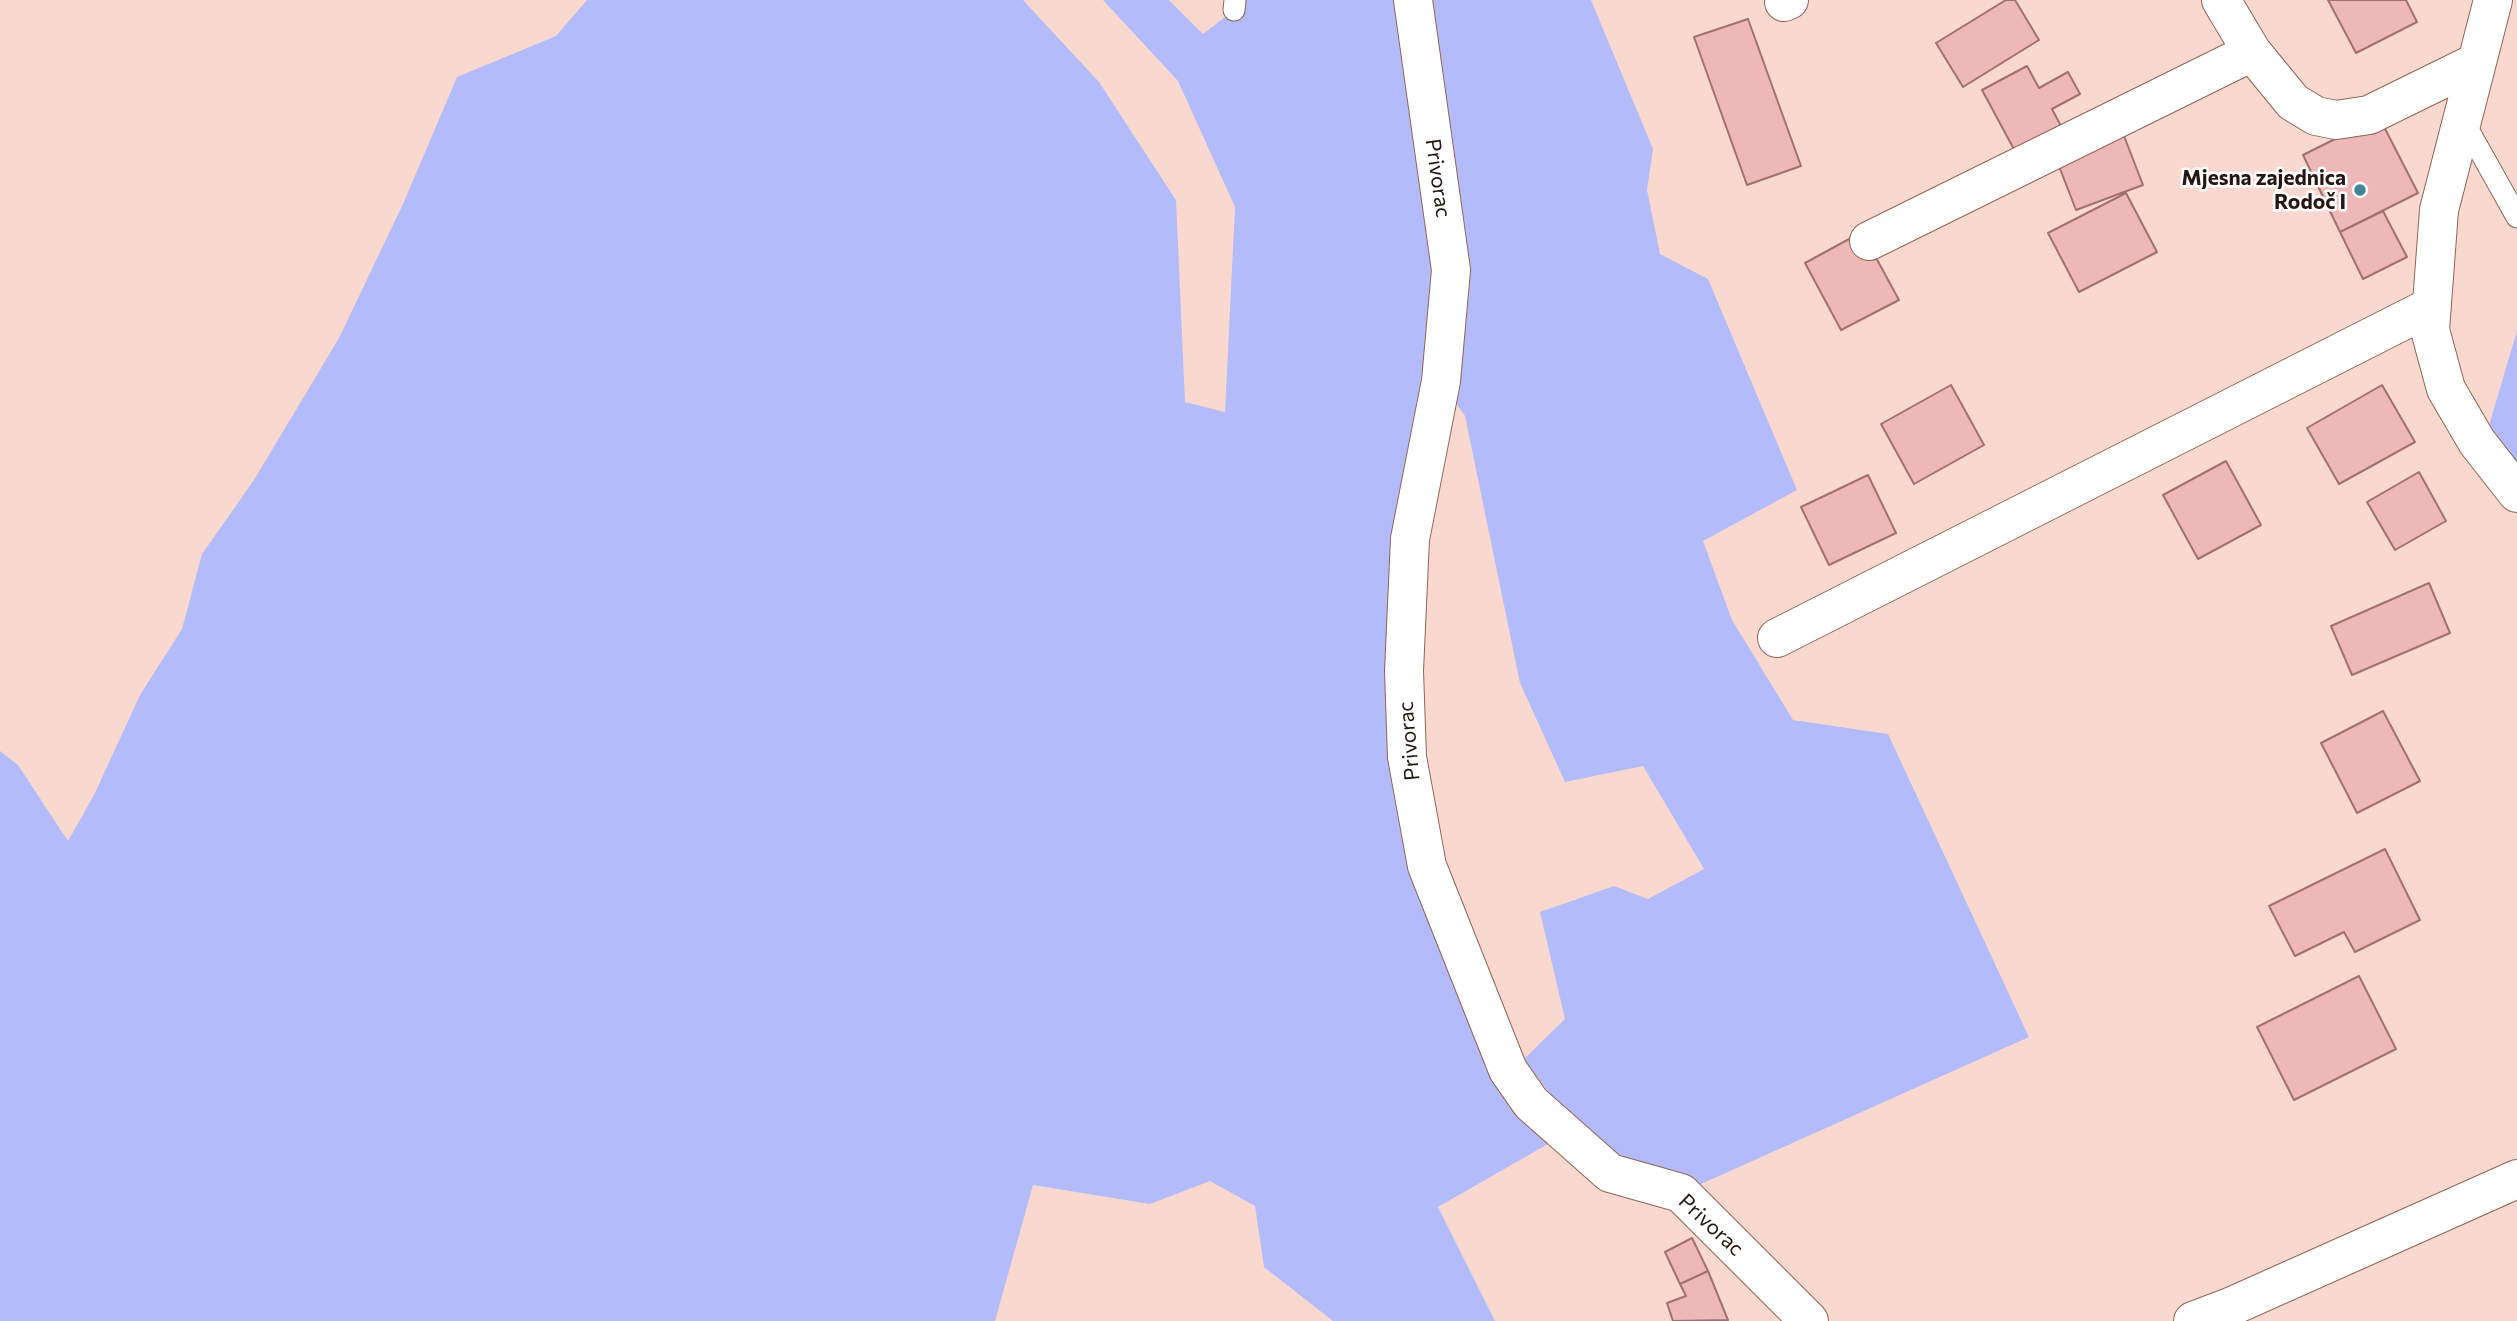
<!DOCTYPE html>
<html>
<head>
<meta charset="utf-8">
<style>
	body { margin:0 }
	canvas { display:block; background:#f9d9cf }
</style>
</head>
<body>
<canvas width="2517" height="1321"></canvas>
<script>
const g = document.querySelector('canvas').getContext('2d');
g.lineJoin = 'round';
function paint(path, color) { g.fillStyle = color; g.fill(path, 'evenodd'); }
function trace(path, color, width, dash) { g.strokeStyle = color; g.lineWidth = width; g.lineCap = dash ? 'butt' : 'round'; g.setLineDash(dash || []); g.stroke(path); }
function write(font, color, halo, rows, align = 'center') {
  g.font = font + ' Commissioner,sans-serif'; g.lineWidth = 5; g.setLineDash([]); g.textBaseline = 'middle'; g.strokeStyle = halo; g.fillStyle = color; for (const [text, x, y, turn = 0] of rows) {
    g.save(); g.translate(x, y); g.rotate((+turn || 0) * Math.PI / 180); g.textAlign = isNaN(turn) ? turn : align; if (halo) g.strokeText(text, 0, 0); g.fillText(text, 0, 0); g.restore();
  }
}
const green = new Path2D(`
	M587,0h436l76,82 77,118 9,202 40,10 10,-205 -57,-126 -75,-81h66l34,34 31,-24 1,-10h356l62,149 -6,41 13,64 48,25 89,211 -94,51 29,79 61,100 95,14 141,303 -348,156 -71,-20 -86,-114 41,-40 -25,-107 74,-26 34,13 56,-30 -61,-103 -78,16 -45,-99 -55,-267 -24,-34 -34,375 67,228 93,148 -129,74 57,114h-162l-69,-54 -9,-61 -45,-25 -60,23 -117,-19 -38,136h-995v-570l18,14 50,76 26,-46 46,-100 42,-66 20,-75 52,-74 85,-142 64,-134 54,-127 99,-41z
	M2517,331v145l-32,-37z`);
const building = new Path2D(`
	M2006,0h9l24,40 -76,47 -27,-44z
	M2328,0h78l11,22 -61,31z
	M1748,19l53,147 -54,19 -53,-148z
	M2027,66l12,22 29,-16 12,22 -28,15 10,19 -46,25 -34,-63z
	M2379,117l39,76 -78,39 -37,-77z
	M2124,136l19,49 -67,25 -19,-49z
	M2126,193l31,59 -78,40 -31,-59z
	M2383,211l24,46 -44,22 -23,-47z
	M1862,232l37,68 -58,30 -36,-67z
	M1951,385l33,60 -70,39 -33,-60z
	M2382,385l33,57 -76,42 -32,-56z
	M2226,461l35,64 -63,34 -35,-64z
	M2419,472l27,49 -51,29 -28,-48z
	M1868,475l28,58 -67,32 -28,-58z
	M2429,583l21,50 -98,42 -21,-49z
	M2383,711l37,70 -63,32 -36,-70z
	M2385,849l35,71 -65,32 -11,-20 -49,24 -26,-50z
	M2359,976l37,73 -102,51 -37,-73z
	M1692,1238l16,33 -28,13 -15,-32z
	M1708,1271l20,49 -55,1 -6,-18 19,-7 -6,-12z`);
const service = new Path2D(`
	M1234,10l1,-10
	M2462,119l55,98`);
const minor = new Path2D(`
	M1413,0l38,270 -10,111 -31,158 -6,132 3,86 20,109 81,204 23,33 79,70 71,20 128,128
	M2221,0l31,52 41,50 23,14 20,4 33,-5 108,-53
	M2493,0l-54,210 -9,120 16,59 31,53 40,51
	M1784,2l5,-2
	M1869,241l383,-189
	M1777,638l655,-332
	M2193,1321l37,-14 287,-128`);
const markers = [
	[2360,190,7,"#428395"]
];
const streetNames = [
	["Privorac",1438,178,82],
	["Privorac",1409,741,-95],
	["Privorac",1711,1225,43]
];
const poiNames = [
	["Mjesna zajednica",2346,178],
	["Rodoč I",2346,202]
];
paint(green, '#b4bbfa');
paint(building, '#eeb8b8');
trace(building, '#a27071', 2);
trace(service, '#916455', 23);
trace(minor, '#916455', 40);
trace(service, '#fff', 21);
trace(minor, '#fff', 38);
for (const [x, y, r, color] of markers) { const dot = new Path2D(); dot.arc(x, y, r, 0, 2 * Math.PI); g.fillStyle = color; g.fill(dot); trace(dot, '#fff', 2.5); }
write('21px', '#271610', '#fff', streetNames);
write('bold 21px', '#271610', '#fff', poiNames, 'right');
</script>
</body>
</html>
